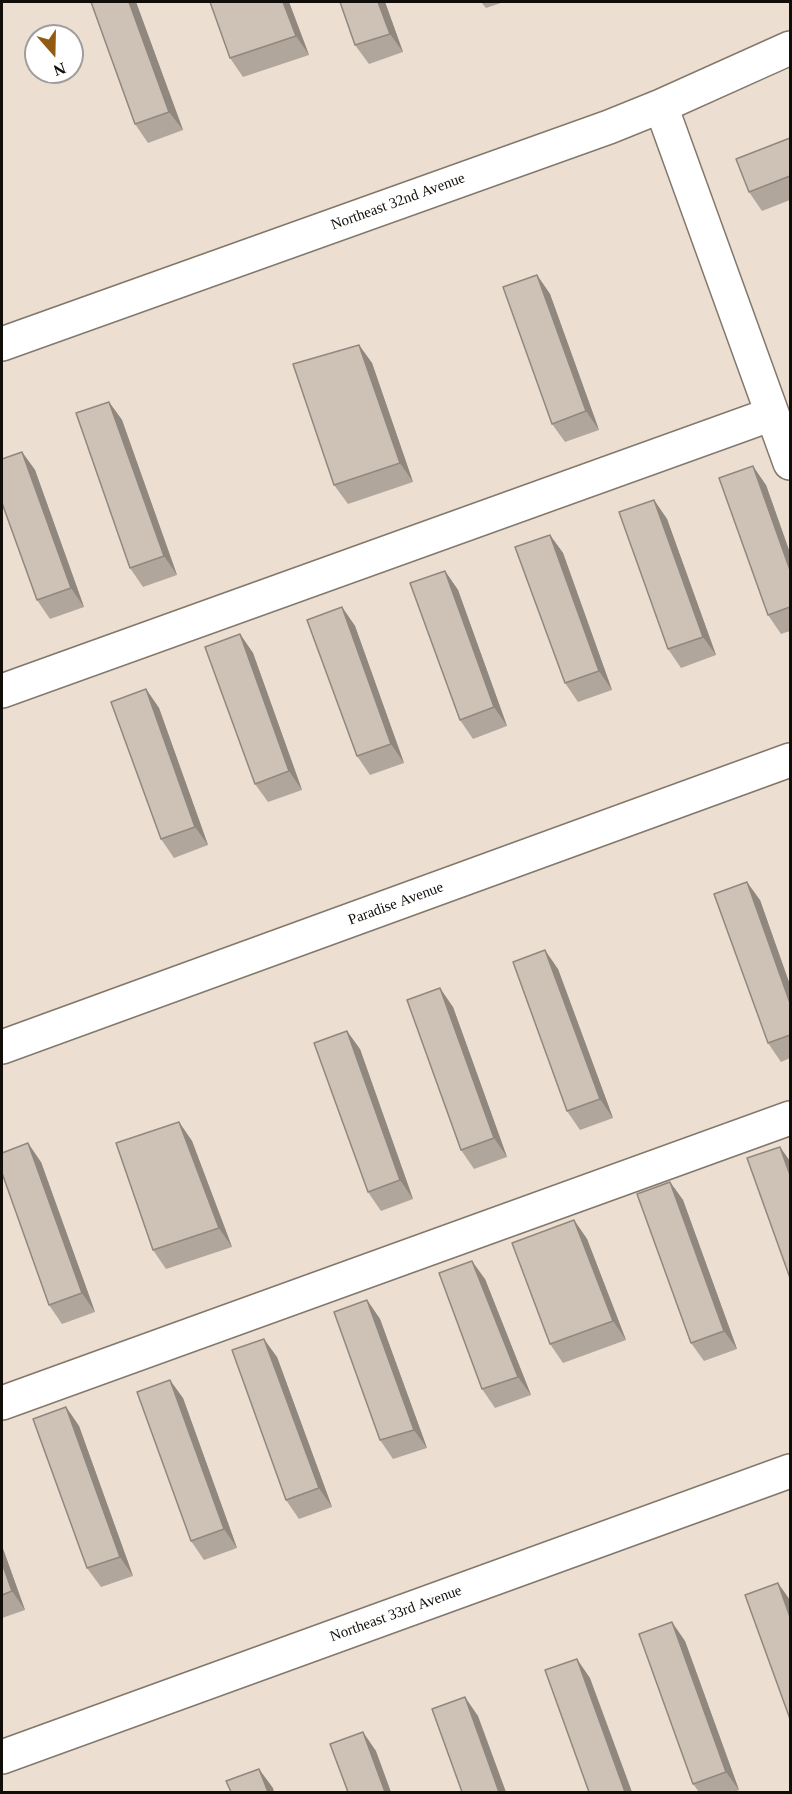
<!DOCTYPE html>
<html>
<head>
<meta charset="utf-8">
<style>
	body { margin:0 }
	#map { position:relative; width:792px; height:1794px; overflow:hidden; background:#ecdfd2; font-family:"Times New Roman",serif }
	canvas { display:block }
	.frame { position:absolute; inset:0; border:3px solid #110d09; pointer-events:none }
	.north { position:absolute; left:24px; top:24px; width:60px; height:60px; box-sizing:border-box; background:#fff; border:2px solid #a09e9d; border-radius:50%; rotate:160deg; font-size:16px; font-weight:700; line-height:24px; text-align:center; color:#110d09 }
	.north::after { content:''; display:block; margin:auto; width:21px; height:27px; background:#915b11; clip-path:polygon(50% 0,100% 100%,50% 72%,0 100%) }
</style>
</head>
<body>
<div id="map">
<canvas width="792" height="1794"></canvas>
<div class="frame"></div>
<div class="north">N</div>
</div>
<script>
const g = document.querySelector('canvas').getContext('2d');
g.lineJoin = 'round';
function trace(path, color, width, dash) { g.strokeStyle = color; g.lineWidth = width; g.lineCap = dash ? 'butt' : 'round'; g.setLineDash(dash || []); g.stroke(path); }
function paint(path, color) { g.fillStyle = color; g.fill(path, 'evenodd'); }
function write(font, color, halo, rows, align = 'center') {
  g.font = font + ' "Times New Roman",serif'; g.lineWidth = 4.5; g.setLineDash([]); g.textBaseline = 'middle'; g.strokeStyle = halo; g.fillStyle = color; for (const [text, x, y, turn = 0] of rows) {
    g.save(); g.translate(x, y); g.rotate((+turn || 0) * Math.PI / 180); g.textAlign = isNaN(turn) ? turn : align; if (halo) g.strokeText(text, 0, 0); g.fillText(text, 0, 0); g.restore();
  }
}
const minor = new Path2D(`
	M661,106l129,357
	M2,344l607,-217 52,-21 129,-58
	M2,691l770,-277
	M2,1047l788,-287
	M2,1403l788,-285
	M2,1757l788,-286`);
const wall = new Path2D(`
	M91,2h45l47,128 -35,13 -13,-19z
	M289,2l20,53 -66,22 -13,-19z
	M340,2h45l18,50 -34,12 -14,-19z
	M481,2h23l-18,6z
	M790,138v62l-28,11 -13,-19z
	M537,275l13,19 49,136 -34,12 -13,-18z
	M359,345l13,18 41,119 -65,22 -14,-19z
	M109,402l13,18 55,155 -34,12 -13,-19z
	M22,452l13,18 49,137 -34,12 -13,-19z
	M766,485l24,68v78l-9,3 -13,-19z
	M654,500l13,19 49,136 -35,13 -13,-19z
	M550,535l13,18 49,137 -34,12 -13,-19z
	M445,571l13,19 49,136 -34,13 -13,-19z
	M342,607l13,19 49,137 -34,12 -13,-19z
	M240,634l13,19 49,137 -34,12 -13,-18z
	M146,689l13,19 49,137 -34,13 -13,-19z
	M760,900l30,85v73l-9,4 -13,-19z
	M558,969l55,149 -33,12 -13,-19z
	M453,1007l54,150 -33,12 -13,-19z
	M360,1049l53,150 -32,12 -13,-19z
	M179,1122l13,19 40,106 -66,22 -13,-19z
	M41,1162l54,150 -33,12 -13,-19z
	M670,1182l13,18 54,149 -33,12 -13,-18z
	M574,1220l13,19 39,101 -63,23 -13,-19z
	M485,1279l46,116 -36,13 -13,-19z
	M367,1300l13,19 47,129 -34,11 -13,-19z
	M277,1357l55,150 -33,12 -13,-19z
	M183,1398l54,150 -33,12 -13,-19z
	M66,1407l13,19 54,150 -32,11 -14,-19z
	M2,1546l23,64 -23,8z
	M685,1641l54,149 -5,2h-35l-6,-8z`);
const shadedWall = new Path2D(`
	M129,2h7l47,128 -14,-18z
	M283,2h6l20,53 -13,-19z
	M378,2h7l18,50 -13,-18z
	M537,275l13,19 49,136 -13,-19z
	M359,345l13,18 41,119 -13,-19z
	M109,402l13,18 55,155 -13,-19z
	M22,452l13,18 49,137 -13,-19z
	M753,466l13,19 24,68v17z
	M654,500l13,19 49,136 -13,-18z
	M550,535l13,18 49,137 -13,-19z
	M445,571l13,19 49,136 -13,-19z
	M342,607l13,19 49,137 -13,-19z
	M240,634l13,19 49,137 -13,-19z
	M146,689l13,19 49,137 -13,-18z
	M747,882l13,18 30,85v18z
	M545,950l13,19 55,149 -13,-19z
	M440,988l13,19 54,150 -13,-19z
	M347,1031l13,18 53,150 -13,-19z
	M179,1122l13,19 40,106 -13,-19z
	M28,1143l13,19 54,150 -13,-19z
	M780,1147l10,14v14z
	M670,1182l13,18 54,149 -13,-18z
	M574,1220l13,19 39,101 -13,-19z
	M472,1261l13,18 46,116 -13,-18z
	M367,1300l13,19 47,129 -13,-18z
	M264,1339l13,18 55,150 -13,-19z
	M170,1380l13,18 54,150 -13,-19z
	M66,1407l13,19 54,150 -13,-19z
	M2,1546l23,64 -13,-19 -10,-28z
	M778,1583l12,17v17z
	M672,1622l13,19 54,149 -13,-18z
	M577,1659l13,19 42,114h-7z
	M465,1697l13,19 28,76h-7z
	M363,1732l13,19 15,41h-6z
	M259,1769l14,19 1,4h-6z`);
const building = new Path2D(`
	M91,2h38l40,110 -34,12z
	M210,2h73l13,34 -66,22z
	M340,2h38l12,32 -35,11z
	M790,138v38l-41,16 -13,-33z
	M537,275l49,136 -34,13 -49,-137z
	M359,345l41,118 -66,22 -41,-121z
	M109,402l55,154 -34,12 -54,-155z
	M22,452l49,136 -34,12 -35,-97v-44z
	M753,466l37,104v37l-22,8 -49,-137z
	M654,500l49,137 -35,12 -49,-137z
	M550,535l49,136 -34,12 -50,-136z
	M445,571l49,136 -34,13 -50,-137z
	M342,607l49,137 -34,12 -50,-136z
	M240,634l49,137 -34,13 -50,-137z
	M146,689l49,138 -34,12 -50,-137z
	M747,882l43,121v32l-22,8 -54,-149z
	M545,950l55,149 -33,12 -54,-149z
	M440,988l54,150 -33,12 -54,-150z
	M347,1031l53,149 -32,12 -54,-149z
	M179,1122l40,106 -66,22 -37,-107z
	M28,1143l54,150 -33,12 -47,-132v-20z
	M780,1147l10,28v103l-43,-120z
	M670,1182l54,149 -33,12 -54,-149z
	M574,1220l39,101 -63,23 -38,-101z
	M472,1261l46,116 -36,12 -43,-116z
	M367,1300l47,130 -34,10 -46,-128z
	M264,1339l55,149 -33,12 -54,-150z
	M170,1380l54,149 -33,12 -54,-149z
	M66,1407l54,150 -33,11 -54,-149z
	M2,1563l10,28 -10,4z
	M778,1583l12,34v102l-45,-124z
	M672,1622l54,150 -33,12 -54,-150z
	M577,1659l48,133h-36l-44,-122z
	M465,1697l34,95h-37l-30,-83z
	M363,1732l22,60h-37l-18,-48z
	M259,1769l9,23h-37l-5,-11z`);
const streetNames = [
	["Northeast 32nd Avenue",398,202,-20],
	["Paradise Avenue",396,904,-20],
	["Northeast 33rd Avenue",396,1614,-20]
];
trace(minor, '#83786c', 36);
trace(minor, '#fff', 33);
paint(wall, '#b1a69c');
paint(shadedWall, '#90877f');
paint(building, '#cec1b5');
trace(building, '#90877f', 1.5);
write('15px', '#110d09', '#fff', streetNames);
</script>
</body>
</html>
